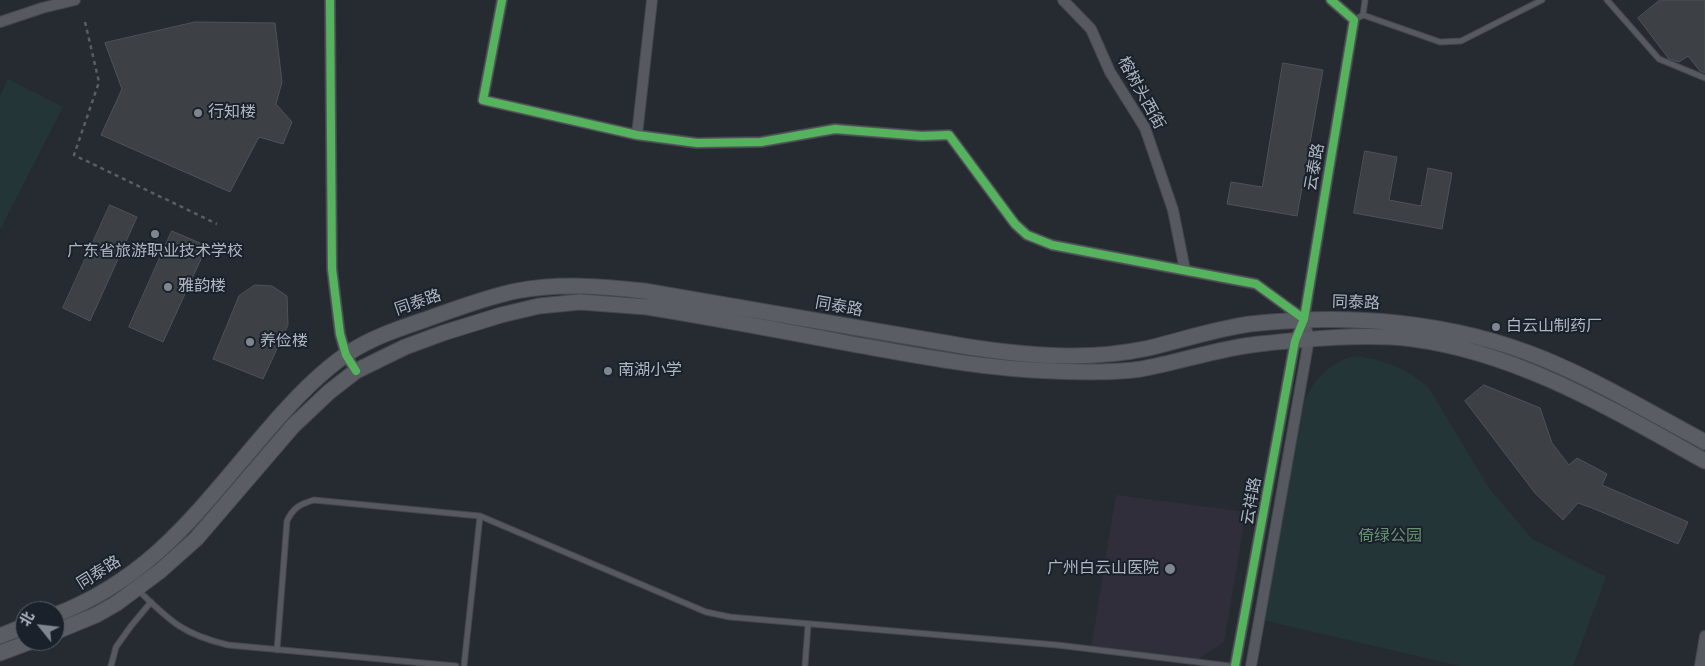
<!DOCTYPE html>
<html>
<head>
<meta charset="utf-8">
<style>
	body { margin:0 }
	#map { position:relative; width:1705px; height:666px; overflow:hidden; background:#262b31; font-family:"Fira Sans","Noto Sans SC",sans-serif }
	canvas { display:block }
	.north { position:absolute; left:15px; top:601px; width:50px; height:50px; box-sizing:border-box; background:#1a212b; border:1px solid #565d68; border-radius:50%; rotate:299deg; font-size:14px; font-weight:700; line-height:20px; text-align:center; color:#afb7c3 }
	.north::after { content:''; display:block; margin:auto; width:18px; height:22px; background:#7f8690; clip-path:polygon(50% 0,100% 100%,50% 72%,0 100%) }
</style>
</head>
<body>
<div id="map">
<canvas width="1705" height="666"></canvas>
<div class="north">北</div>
</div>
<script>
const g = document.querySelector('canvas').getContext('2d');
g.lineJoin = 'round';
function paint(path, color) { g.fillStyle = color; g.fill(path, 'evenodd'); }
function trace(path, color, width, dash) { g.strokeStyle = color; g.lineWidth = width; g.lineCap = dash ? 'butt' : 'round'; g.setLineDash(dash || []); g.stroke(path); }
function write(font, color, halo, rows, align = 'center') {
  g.font = font + ' "Fira Sans","Noto Sans SC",sans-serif'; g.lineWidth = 4; g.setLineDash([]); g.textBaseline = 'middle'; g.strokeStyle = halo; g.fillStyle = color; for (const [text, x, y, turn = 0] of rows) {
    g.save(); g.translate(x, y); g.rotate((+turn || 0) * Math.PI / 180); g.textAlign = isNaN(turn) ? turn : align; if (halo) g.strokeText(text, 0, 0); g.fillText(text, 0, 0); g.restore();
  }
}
const medical = new Path2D(`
	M1116,495l130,17 -22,130 -28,19 -105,-12z`);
const green = new Path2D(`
	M8,79l55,28 -63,123v-134z
	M1354,356c29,3 54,13 75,32l60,100 43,51 74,38 -33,89h-113l-197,-46 40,-216c12,-25 24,-40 51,-48z`);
const building = new Path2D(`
	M1660,0h45v73l-5,-2 -12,-15 -9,6 -10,-3 -31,-41z
	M195,22l80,1 7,59 -6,22 16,18 -9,22 -24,-7 -29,55 -129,-57 21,-46 -17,-46z
	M1283,63l40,7 -26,146 -70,-12 4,-22 31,5z
	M1365,151l32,6 -8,43 32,6 7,-38 24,5 -10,56 -88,-16z
	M110,205l27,12 -47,104 -27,-13z
	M172,231l35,15 -44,96 -34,-15z
	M255,285l17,1 15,10 1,29 -25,54 -50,-20 26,-63z
	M1484,385l56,23 12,35 17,22 8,-7 30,16 -5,11 86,37 -10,22 -86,-36 -14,-5 -15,17 -28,-27 -70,-92z`);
const path = new Path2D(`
	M85,22l14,60 -25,73 143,69`);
const lane = new Path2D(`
	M1607,0l52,59 46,19
	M1363,15l2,-15
	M1354,20l9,-5 77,27 21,-1 81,-41
	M138,590c32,31 44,44 90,55l228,21
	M277,650l10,-129c6,-13 13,-17 27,-21l166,16 226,96 24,5 327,28 173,21
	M111,666l5,-19 15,-21 20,-24
	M464,666l16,-150
	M805,666l3,-41`);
const street = new Path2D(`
	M330,0l2,269 8,65 6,21 10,16
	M502,0l-19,100 154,35 60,8 64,-1 74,-13 87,7 27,-1 66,89 12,11 25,10 204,39 48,35
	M1063,0l28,29 19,43 35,56 28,82 12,60
	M0,22l42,-14 33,-8
	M637,135l15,-135
	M1235,666l60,-325 9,-22 50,-299 -23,-20
	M1251,666l58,-327 -5,-20
	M1700,666l5,-30`);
const secondary = new Path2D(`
	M55,615c99,-38 145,-107 211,-183 22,-26 53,-59 81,-78 25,-17 54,-26 83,-36 28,-10 57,-21 86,-27 42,-8 86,-5 128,0l325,56c59,9 120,14 180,1 33,-8 66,-19 101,-24 99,-11 202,-3 294,35 56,23 108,55 161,83
	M55,632l41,-17 21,-12 43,-32 36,-32 97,-113 36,-34 27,-21 49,-24 38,-14 58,-18 38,-9 41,-4 67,5c68,11 137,24 205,37 67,12 133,25 201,27 29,1 59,2 88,-2 40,-7 78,-21 118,-25 47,-5 107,-11 154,-5 106,14 200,71 292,122
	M0,636l25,-10
	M0,653l32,-12`);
const cycleway = new Path2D(`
	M330,0l2,269 8,65 6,21 10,16
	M502,0l-19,100 154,35 60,8 64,-1 74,-13 87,7 27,-1 66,89 12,11 25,10 204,39 48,35
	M1235,666l60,-325 9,-22 50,-299 -23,-20`);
const markers = [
	[198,113,5,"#7f8690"],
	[155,234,5,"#7f8690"],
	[168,287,5,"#7f8690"],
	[1496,327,5,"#7f8690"],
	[250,342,5,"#7f8690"],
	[608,371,5,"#7f8690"],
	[1170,569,6,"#7f8690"]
];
const streetNames = [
	["榕树头西街",1141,93,61],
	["云泰路",1315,167,-80],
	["同泰路",418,303,-19],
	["同泰路",1356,303,2],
	["同泰路",839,307,10],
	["云祥路",1252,501,-80],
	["同泰路",99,573,-32]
];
const poiNames = [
	["行知楼",208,113],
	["广东省旅游职业技术学校",155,252,"center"],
	["雅韵楼",178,287],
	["白云山制药厂",1506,327],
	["养俭楼",260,342],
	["南湖小学",618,371],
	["广州白云山医院",1159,569,"right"]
];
const parkNames = [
	["倚绿公园",1390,537]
];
paint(medical, '#302e3a');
paint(green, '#243537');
paint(building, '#3d4146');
trace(building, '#4e5259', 1);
trace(lane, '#44474c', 7);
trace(street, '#44474c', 12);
trace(secondary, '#44474c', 17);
trace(path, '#595e64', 2.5, [4, 4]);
trace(lane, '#565960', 5);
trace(street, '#565960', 10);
trace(secondary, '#5a5e64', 15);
trace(cycleway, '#56b35d', 8);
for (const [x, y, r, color] of markers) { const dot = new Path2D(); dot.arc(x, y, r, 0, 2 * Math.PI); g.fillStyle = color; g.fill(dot); trace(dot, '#1a212b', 2); }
write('16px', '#afb7c3', '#1a212b', streetNames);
write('16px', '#afb7c3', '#1a212b', poiNames, 'left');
write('16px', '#689272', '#1a212b', parkNames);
</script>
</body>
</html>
